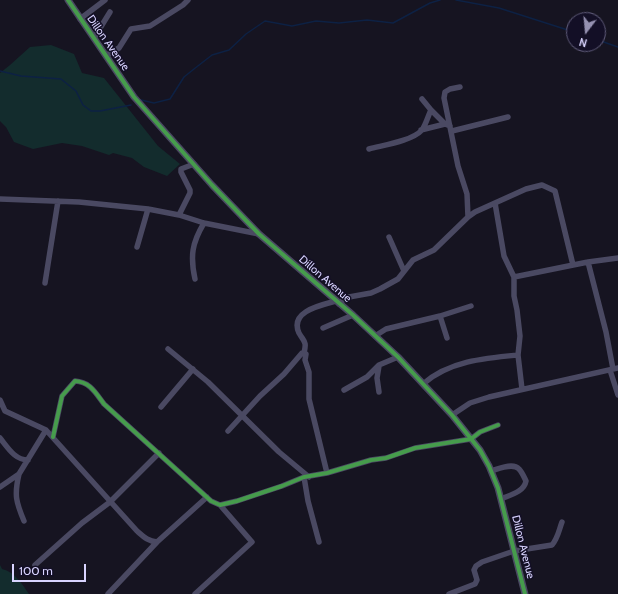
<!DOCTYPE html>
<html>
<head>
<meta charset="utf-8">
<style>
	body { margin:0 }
	#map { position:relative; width:618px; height:594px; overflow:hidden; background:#161421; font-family:Cabin,sans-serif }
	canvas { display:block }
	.north { position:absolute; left:566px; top:12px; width:40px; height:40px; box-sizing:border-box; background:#130f26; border:1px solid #625e7d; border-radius:50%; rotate:196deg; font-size:11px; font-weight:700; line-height:16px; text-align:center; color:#d9d4ff }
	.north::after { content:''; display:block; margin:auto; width:14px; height:18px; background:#9591b1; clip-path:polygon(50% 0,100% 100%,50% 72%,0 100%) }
	.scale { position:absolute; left:12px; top:564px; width:74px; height:18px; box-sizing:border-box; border:2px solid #d9d4ff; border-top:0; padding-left:5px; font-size:12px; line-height:14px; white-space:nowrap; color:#d9d4ff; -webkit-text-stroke:3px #130f26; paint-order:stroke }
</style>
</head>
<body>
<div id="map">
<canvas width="618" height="594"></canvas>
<div class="north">N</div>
<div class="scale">100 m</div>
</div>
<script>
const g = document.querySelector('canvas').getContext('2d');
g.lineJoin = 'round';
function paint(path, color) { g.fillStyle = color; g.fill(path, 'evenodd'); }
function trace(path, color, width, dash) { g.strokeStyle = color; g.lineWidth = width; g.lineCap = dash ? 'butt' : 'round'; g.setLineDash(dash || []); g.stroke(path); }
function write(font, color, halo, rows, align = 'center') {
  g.font = font + ' Cabin,sans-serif'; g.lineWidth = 3; g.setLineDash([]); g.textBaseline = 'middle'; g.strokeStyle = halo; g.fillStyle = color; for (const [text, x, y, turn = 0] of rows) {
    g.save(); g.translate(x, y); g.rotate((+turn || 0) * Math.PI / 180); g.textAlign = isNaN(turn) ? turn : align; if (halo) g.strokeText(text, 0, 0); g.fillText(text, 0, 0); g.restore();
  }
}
const green = new Path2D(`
	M51,45l23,9 8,19 22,5 54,68 22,18 -13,12 -23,-9 -12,-9 -19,-5 -4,2 -27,-9 -20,-3 -29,6 -19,-7 -8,-15 -6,-6v-48l10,-8 20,-18z
	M0,565l2,4c13,3 20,15 27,25h-29z`);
const stream = new Path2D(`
	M456,0l43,8 75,24
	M598,40l20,7
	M0,71l21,5 40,3 15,12 7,14 8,6h9l31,-6
	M141,100l13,3 16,-4 14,-22 10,-8 18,-14 17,-5 17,-16 19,-13 27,5 24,-5 23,2 28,-3 26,3 37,-20 10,-3`);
const minor = new Path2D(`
	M80,19l25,-19
	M94,38l16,-26
	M107,55l12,-7 12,-19 19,-3 33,-21 5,-5
	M460,87l-10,2 -5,3 -1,6 14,68 9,28 1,23
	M431,110l14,14
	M421,130l24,-6 5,2
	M452,131l56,-14
	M369,149c15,-4 43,-8 53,-19 4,-6 6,-14 9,-20l-9,-11
	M0,199l79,3 69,7 31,6 25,8 55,11
	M495,203l9,53 10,21
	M179,215l11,-22v-3l-9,-18v-3l13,-5
	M389,237l15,34
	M137,247l11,-38
	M588,262l18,70 7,37
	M195,279c-5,-23 -3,-36 9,-56
	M45,283l13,-82
	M339,304l4,-4 6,-3 22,-4 9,-4 18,-10 15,-19 21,-10 34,-33 7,-5 51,-23 16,-4 13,6 18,74
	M440,316l7,22
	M323,328l30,-13
	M375,336l11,-7 54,-13 31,-10
	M168,349l40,33 71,70 30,25
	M379,366l-2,12 2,14
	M610,370l8,25
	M423,384c26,-23 62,-26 95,-29
	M522,389l-4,-34 2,-19 -3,-26 -3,-14v-19l74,-15 30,-4
	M344,390l23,-13 12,-12 19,-8
	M0,400l5,11 41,19 91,101c7,6 11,10 20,11l50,-45
	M161,407l32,-38
	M452,415l18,-12 19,-6 129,-29
	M228,431l32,-35 24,-22 18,-21h2
	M53,437l9,-41 13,-15c15,1 20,11 29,23l107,97 9,4 17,-4 45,-15 22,-9 23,-4 44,-13 15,-2 29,-10 56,-9 9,-7 18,-7
	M0,438c8,10 15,22 28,22
	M491,471c7,-2 22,-9 28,-2 3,3 5,8 7,12 -2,11 -16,14 -25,18
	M327,473l-18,-74v-27l-4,-12 1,-6 -2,-1c3,-12 0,-11 -5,-20 -10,-22 23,-28 37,-32
	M19,474c-5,21 -3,28 5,47
	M304,477l4,24 11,41
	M0,487l19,-13 27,-44
	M35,565l47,-42 28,-21 49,-49
	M108,594l49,-52
	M195,594l57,-52 -32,-37
	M449,594l26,-10 2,-4 -3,-10 2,-4 6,-4 32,-11 38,-6c6,-7 7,-15 10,-23`);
const tertiary = new Path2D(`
	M68,0l66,97 78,88 47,49 94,81 45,42 54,58 28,35 9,16 9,22 27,106`);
const cycleway = new Path2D(`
	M68,0l66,97 78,88 47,49 94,81 45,42 54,58 28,35 9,16 9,22 27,106
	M53,437l9,-41 13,-15c15,1 20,11 29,23l107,97 9,4 17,-4 45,-15 22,-9 23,-4 44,-13 15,-2 29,-10 56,-9 9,-7 18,-7`);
const streetNames = [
	["Dillon Avenue",108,43,55],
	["Dillon Avenue",325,279,41],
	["Dillon Avenue",523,547,76]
];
paint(green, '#132c2d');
trace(stream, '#0d2144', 1.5);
trace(minor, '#4a4962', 5.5);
trace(tertiary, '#4a4962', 7);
trace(cycleway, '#469c4c', 4);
write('11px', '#d9d4ff', '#130f26', streetNames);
</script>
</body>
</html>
